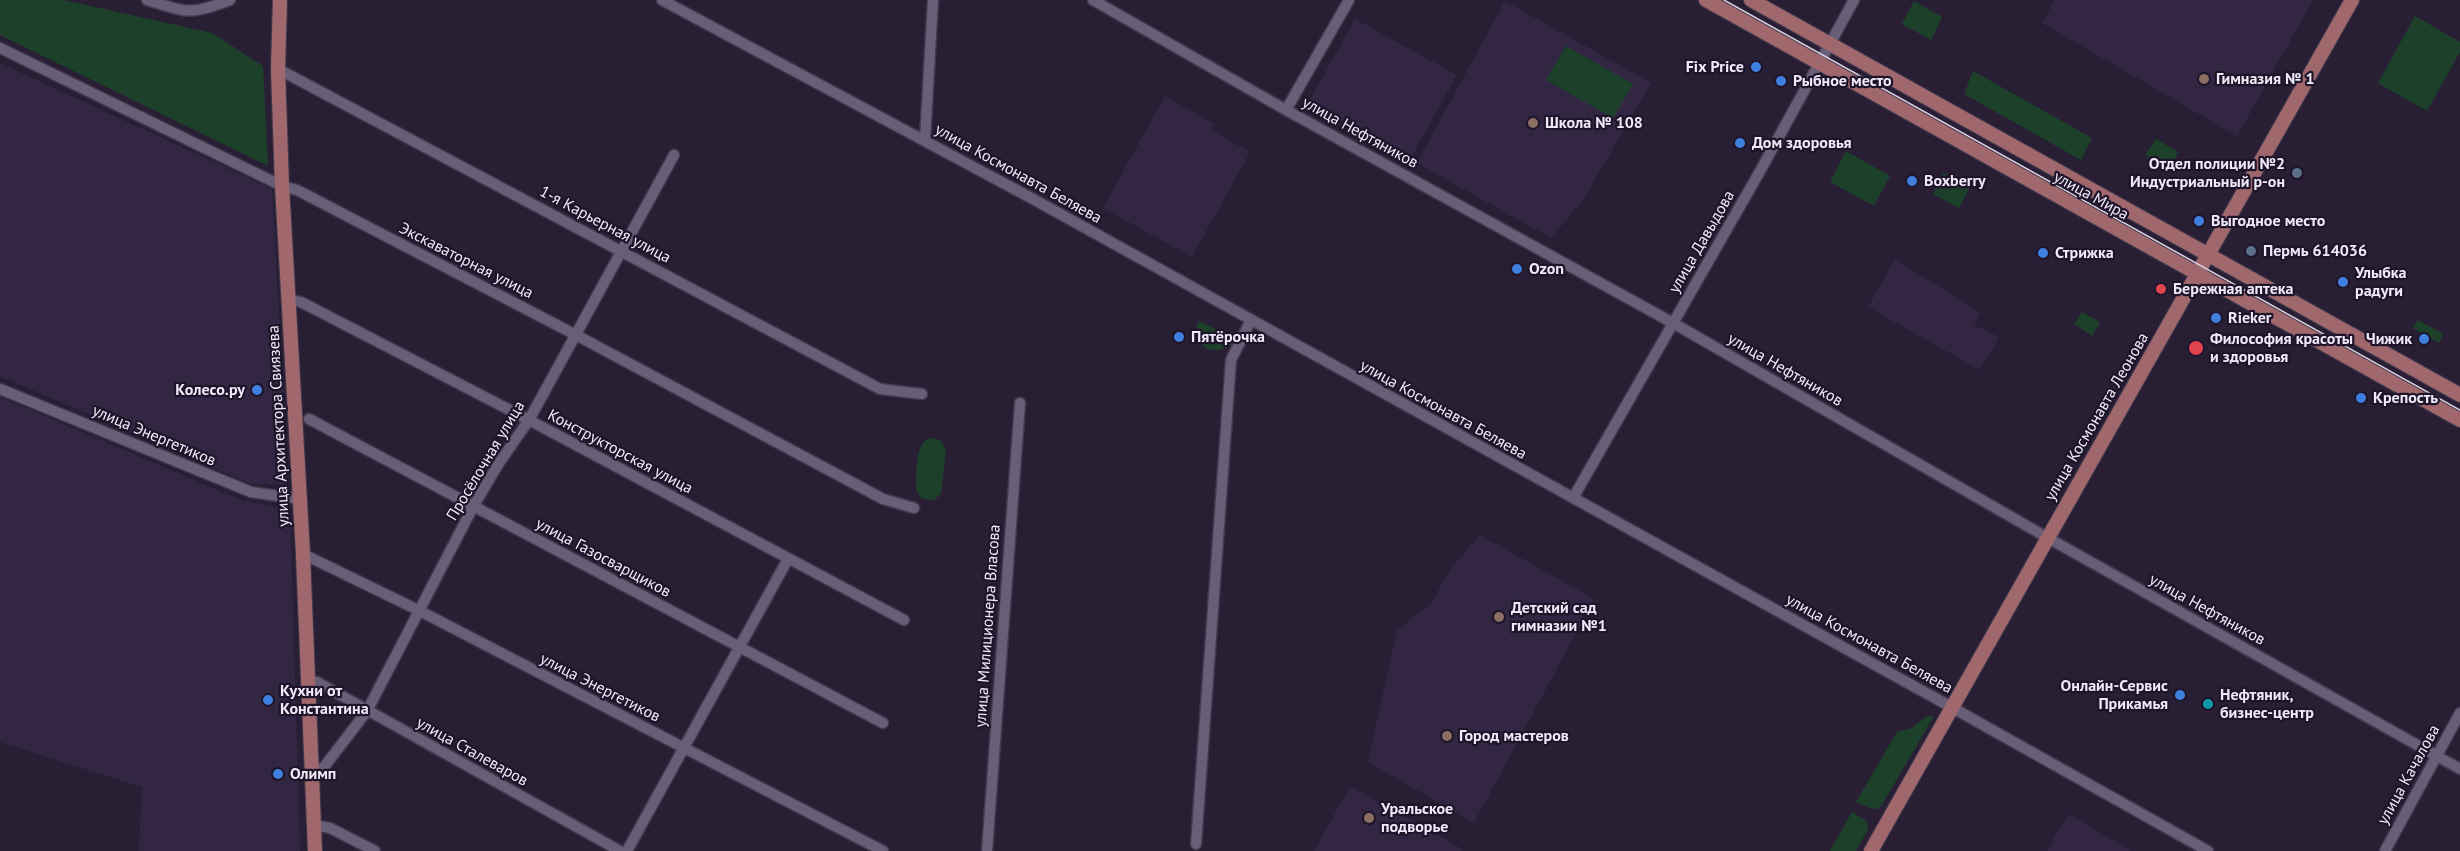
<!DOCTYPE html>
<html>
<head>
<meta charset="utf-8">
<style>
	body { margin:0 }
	canvas { display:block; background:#281f34 }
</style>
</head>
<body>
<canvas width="2460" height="851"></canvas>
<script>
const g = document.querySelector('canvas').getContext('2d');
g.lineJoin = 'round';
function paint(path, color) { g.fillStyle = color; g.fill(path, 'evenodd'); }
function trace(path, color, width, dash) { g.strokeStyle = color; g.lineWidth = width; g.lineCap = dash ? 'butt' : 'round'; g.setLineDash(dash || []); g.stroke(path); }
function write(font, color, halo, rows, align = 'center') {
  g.font = font + ' "PT Sans",sans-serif'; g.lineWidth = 4.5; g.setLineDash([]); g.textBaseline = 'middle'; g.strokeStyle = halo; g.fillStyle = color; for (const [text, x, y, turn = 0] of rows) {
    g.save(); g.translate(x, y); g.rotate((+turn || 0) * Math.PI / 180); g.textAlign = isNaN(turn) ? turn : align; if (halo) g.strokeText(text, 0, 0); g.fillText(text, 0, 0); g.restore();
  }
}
const built = new Path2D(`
	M2055,0h258l-76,136 -195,-113z
	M1505,1l146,82 -68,117 -32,38 -134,-75z
	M1355,19l102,56 -47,84 -102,-56z
	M0,63l272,126 17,296 -38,-1 -251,-108z
	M1165,96l49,28 -3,6 39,22 -58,105 -89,-49z
	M1895,259l85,54 -6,12 25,12 -19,33 -112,-63z
	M0,397l243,104 47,9 10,341h-161l3,-64 -142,-45z
	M1480,535l114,64 -120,224 -106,-61 29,-132 34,-26 21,-38z
	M1350,786l112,63 -1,2h-147z
	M2068,814l63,37h-84z`);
const green = new Path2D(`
	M0,0h64l148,33 51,33 5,100 -268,-131z
	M1914,1l28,16 -11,23 -29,-16z
	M2415,16l45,26v10l-33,59 -49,-28z
	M1566,46l67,38 -20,34 -67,-38z
	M1973,71l119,67 -11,22 -117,-66z
	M2156,139l22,13 -7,17 -26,-14z
	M1846,151l44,25 -16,30 -44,-24z
	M1943,173l27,14 -11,21 -26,-14z
	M2082,312l18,10 -8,14 -18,-12z
	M2418,320l25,14 -4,9 -26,-15z
	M1199,321l36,18 -2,5c-19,11 -31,8 -38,-13z
	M930,438l10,2 6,9 -5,45 -7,6 -12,-1 -6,-9c1,-15 -2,-47 14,-52z
	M1927,716h7l-54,92 -8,1 -16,-7 41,-70 15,-4z
	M1852,812l12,7 4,5 -1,7 -11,20h-26z`);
const minor = new Path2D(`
	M147,0c40,12 42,16 83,0
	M662,0l371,199 911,504 264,148
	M1093,0l193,110 387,213 375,215 412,231
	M0,48l282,138 15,4 279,145 307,164 31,9
	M278,69l602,320 42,5
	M1286,110l63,-110
	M925,140l8,-140
	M288,299l13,3 228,118 375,200
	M0,389l251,103 48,7
	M309,419l574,304
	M1573,498l186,-325 95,-173
	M303,554l117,57 463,240
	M308,681l9,1 303,169
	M312,773l12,-6 43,-56 106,-204 26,-44 30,-43 145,-265
	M314,825l16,3 45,23
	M1196,844l35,-484 20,-40
	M627,851l161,-292
	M987,851l33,-448
	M2385,851l75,-138`);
const major = new Path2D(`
	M280,0l-2,69 4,117 21,368 12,297
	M1706,0l754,420
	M1751,0l709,395
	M1871,851l481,-851`);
const tram = new Path2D(`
	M1724,0l736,410`);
const markers = [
	[1756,67,6,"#3f7fe0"],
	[2204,79,6,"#8d6e63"],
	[1781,81,6,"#3f7fe0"],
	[1533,123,6,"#8d6e63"],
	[1740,143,6,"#3f7fe0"],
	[2297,173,6,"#5c6f8a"],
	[1912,181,6,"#3f7fe0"],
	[2199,221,6,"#3f7fe0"],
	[2251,251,6,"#5c6f8a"],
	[2043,253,6,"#3f7fe0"],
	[1517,269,6,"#3f7fe0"],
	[2343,282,6,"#3f7fe0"],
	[2161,289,6,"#e0444e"],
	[2216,318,6,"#3f7fe0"],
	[1179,337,6,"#3f7fe0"],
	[2424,339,6,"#3f7fe0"],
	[2196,348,8,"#e0444e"],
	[257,390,6,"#3f7fe0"],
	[2361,398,6,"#3f7fe0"],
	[1499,617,6,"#8d6e63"],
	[2180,695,6,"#3f7fe0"],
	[268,700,6,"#3f7fe0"],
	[2208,704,6,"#0f9aa8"],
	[1447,736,6,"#8d6e63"],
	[278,774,6,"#3f7fe0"],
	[1369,818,6,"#8d6e63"]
];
const poiNames = [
	["Fix Price",1744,67,"right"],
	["Гимназия № 1",2216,79],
	["Рыбное место",1793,81],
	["Школа № 108",1545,123],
	["Дом здоровья",1752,143],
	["Отдел полиции №2",2285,164,"right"],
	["Индустриальный р-он",2285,182,"right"],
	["Boxberry",1924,181],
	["Выгодное место",2211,221],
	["Пермь 614036",2263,251],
	["Стрижка",2055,253],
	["Ozon",1529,269],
	["Улыбка",2355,273],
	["радуги",2355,291],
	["Бережная аптека",2173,289],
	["Rieker",2228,318],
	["Пятёрочка",1191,337],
	["Философия красоты",2210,339],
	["и здоровья",2210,357],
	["Чижик",2412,339,"right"],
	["Колесо.ру",245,390,"right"],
	["Крепость",2373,398],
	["Детский сад",1511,608],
	["гимназии №1",1511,626],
	["Онлайн-Сервис",2168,686,"right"],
	["Прикамья",2168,704,"right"],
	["Кухни от",280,691],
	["Константина",280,709],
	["Нефтяник,",2220,695],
	["бизнес-центр",2220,713],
	["Город мастеров",1459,736],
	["Олимп",290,774],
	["Уральское",1381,809],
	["подворье",1381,827]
];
const streetNames = [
	["улица Нефтяников",1360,133,29],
	["улица Космонавта Беляева",1018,174,29],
	["улица Мира",2091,196,29],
	["1-я Карьерная улица",605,225,28],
	["улица Давыдова",1702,242,-60],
	["Экскаваторная улица",466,261,27],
	["улица Нефтяников",1785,370,30],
	["улица Космонавта Беляева",1443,410,29],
	["улица Космонавта Леонова",2097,417,-60],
	["улица Архитектора Свиязева",279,426,-93],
	["улица Энергетиков",154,436,23],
	["Конструкторская улица",620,452,28],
	["Просёлочная улица",486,461,-59],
	["улица Газосварщиков",603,558,28],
	["улица Нефтяников",2207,610,29],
	["улица Милиционера Власова",988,626,-86],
	["улица Космонавта Беляева",1869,644,29],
	["улица Энергетиков",600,688,27],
	["улица Сталеваров",472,752,29],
	["улица Качалова",2409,775,-61]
];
paint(built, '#322642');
paint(green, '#1d402b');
trace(minor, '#423a4c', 13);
trace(major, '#423a4c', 16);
trace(minor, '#695e78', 10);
trace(major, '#a0686d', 14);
trace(tram, '#d9d2e2', 1.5);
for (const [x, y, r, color] of markers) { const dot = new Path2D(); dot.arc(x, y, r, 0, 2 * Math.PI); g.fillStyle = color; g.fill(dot); trace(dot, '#1e152a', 2); }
write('bold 16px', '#efe9f8', '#1e152a', poiNames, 'left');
write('16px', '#efe9f8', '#1e152a', streetNames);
</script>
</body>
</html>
